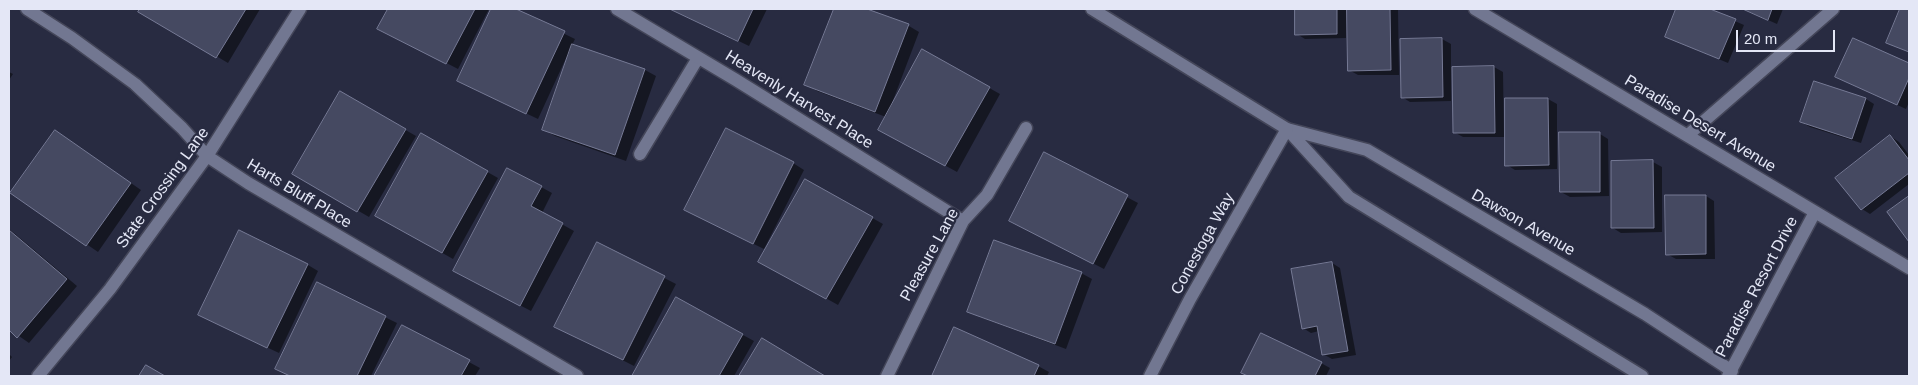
<!DOCTYPE html>
<html>
<head>
<meta charset="utf-8">
<style>
	body { margin:0 }
	#map { position:relative; width:1918px; height:385px; overflow:hidden; background:#282b41; font-family:Helvetica,sans-serif }
	canvas { display:block }
	.frame { position:absolute; inset:0; border:10px solid #e4e7f6; pointer-events:none }
	.scale { position:absolute; left:1736px; top:30px; width:99px; height:22px; box-sizing:border-box; border:2px solid #e4e7f6; border-top:0; padding-left:6px; font-size:15px; line-height:18px; white-space:nowrap; color:#e4e7f6; -webkit-text-stroke:4px #282b41; paint-order:stroke }
</style>
</head>
<body>
<div id="map">
<canvas width="1918" height="385"></canvas>
<div class="frame"></div>
<div class="scale">20 m</div>
</div>
<script>
const g = document.querySelector('canvas').getContext('2d');
g.lineJoin = 'round';
function paint(path, color) { g.fillStyle = color; g.fill(path, 'evenodd'); }
function trace(path, color, width, dash) { g.strokeStyle = color; g.lineWidth = width; g.lineCap = dash ? 'butt' : 'round'; g.setLineDash(dash || []); g.stroke(path); }
function write(font, color, halo, rows, align = 'center') {
  g.font = font + ' Helvetica,sans-serif'; g.lineWidth = 4.5; g.setLineDash([]); g.textBaseline = 'middle'; g.strokeStyle = halo; g.fillStyle = color; for (const [text, x, y, turn = 0] of rows) {
    g.save(); g.translate(x, y); g.rotate((+turn || 0) * Math.PI / 180); g.textAlign = isNaN(turn) ? turn : align; if (halo) g.strokeText(text, 0, 0); g.fillText(text, 0, 0); g.restore();
  }
}
const shadow = new Path2D(`
	M141,9h119l-32,54 -88,-52z
	M389,9h100l-31,60 -79,-41z
	M492,9h21l62,30 -3,6 73,25 11,6 -30,85 -71,-25 -11,-6 25,-73 -2,-1 -29,63 -80,-38z
	M672,9h95l-18,37z
	M835,9h29l45,17 10,6 -27,71 2,1 29,-53 77,43 -43,78 -67,-37 -4,-18 -69,-26 -11,-7z
	M1297,9h49v29l-41,1 -8,-5z
	M1348,9h50l1,66h-41l-9,-5z
	M1678,9h29l37,16 -16,38 -62,-26z
	M1743,9h40l-6,15z
	M1902,9h7v43l-21,-10z
	M1442,39l9,5v57l-41,1 -8,-5z
	M1853,40l56,24v38l-3,7 -69,-32z
	M1494,67l9,5 1,65h-41l-9,-5z
	M9,72l4,2 -4,6z
	M341,93l75,43 -47,81 -76,-44z
	M1548,99l9,5v65l-42,1 -8,-5z
	M1866,99l8,5 -13,39 -51,-16 -9,-5z
	M1600,134l8,5 1,57 -39,1 -9,-5z
	M422,135l76,43 -45,81 -76,-43z
	M1890,136l9,6 10,13v29l-39,30 -8,-5z
	M66,138l75,52 -43,62 -86,-59z
	M1045,154l93,49 -34,66 -82,-42z
	M1612,162h41l9,5v65l-41,1 -8,-5z
	M793,163l11,7 -40,79 2,1 40,-69 77,43 -45,81 -78,-44 6,-11 -69,-34z
	M541,187l11,6 -10,20 32,18 -43,80 -65,-34z
	M1706,196l8,5 1,58h-39l-9,-5z
	M9,229l68,57 -48,57 -20,-14z
	M598,244l78,40 -42,82 -67,-34z
	M1332,263l8,5 16,87 -24,4 -9,-5 -4,-23 -8,2 -8,-5z
	M308,265l10,6 -39,82 -68,-32z
	M1081,273l11,6 -26,70 -86,-32 -11,-6z
	M317,284l80,39 -26,53h-80l-15,-8z
	M677,299l77,42 -20,35h-101z
	M402,326l78,42 -5,8h-100z
	M954,329l84,37 11,6 -2,4h-114z
	M763,340l11,6 49,30h-83z
	M9,354l3,3 -3,4z
	M1321,363l9,5 -4,8h-77l-6,-3z`);
const building = new Path2D(`
	M140,9h106l-30,49 -78,-46z
	M388,9h87l-29,55 -69,-35z
	M491,9h25l49,22 -39,83 -69,-33z
	M670,9h83l-15,32z
	M834,9h33l42,15 -34,88 -71,-27z
	M1295,9h42v25l-42,1z
	M1347,9h43l1,61 -43,1z
	M1676,9h34l26,10 -17,40 -54,-22z
	M1743,9h29l-4,11z
	M1900,9h9v43l-23,-9z
	M1442,38l1,59 -42,1 -1,-59z
	M1853,38l56,25v15l-12,27 -62,-28z
	M572,44l73,25 -30,86 -73,-25z
	M922,49l68,38 -45,79 -67,-36z
	M1494,66l1,67h-42l-1,-66z
	M1814,81l52,17 -14,41 -52,-17z
	M340,91l66,38 -49,83 -65,-38z
	M1505,98h43l1,67 -44,1z
	M726,128l68,34 -41,82 -69,-34z
	M55,130l76,53 -45,63 -76,-53z
	M1559,132h41v60h-40z
	M421,133l67,38 -46,82 -67,-37z
	M1890,135l19,25v13l-48,37 -26,-32z
	M1044,152l84,43 -35,69 -84,-43z
	M1653,160l1,68h-43v-67z
	M507,168l35,18 -11,20 32,17 -43,83 -67,-35z
	M805,179l68,38 -47,82 -68,-37z
	M1665,195h41v59l-40,1z
	M1909,196v46l-22,-30z
	M9,230l58,49 -50,59 -8,-8z
	M239,230l69,34 -41,84 -69,-33z
	M994,240l88,32 -27,72 -88,-32z
	M597,242l68,34 -42,84 -69,-33z
	M1332,262l16,89 -26,4 -5,-29 -15,3 -11,-60z
	M317,282l69,34 -29,60h-67l-15,-7z
	M676,297l67,37 -24,42h-87z
	M402,325l68,35 -9,16h-87z
	M954,327l85,38 -5,11h-102z
	M1261,333l61,29 -7,14h-67l-7,-3z
	M762,338l63,38h-86z
	M146,365l19,11h-26z`);
const service = new Path2D(`
	M640,154l58,-96`);
const minor = new Path2D(`
	M27,9l45,29 63,46 47,44 25,28 41,27 329,193
	M617,9l119,71 227,141
	M1475,9l434,259
	M1287,129l80,21 278,164 87,57
	M1287,129l62,68 293,179
	M1688,135l145,-126
	M38,376l72,-87 97,-133 93,-147
	M887,376l76,-155 24,-26 39,-67
	M1728,376l87,-164`);
const tertiary = new Path2D(`
	M1092,9l195,120 -97,170 -40,77`);
const streetNames = [
	["Heavenly Harvest Place",799,100,32],
	["Paradise Desert Avenue",1700,124,31],
	["State Crossing Lane",163,188,-54],
	["Harts Bluff Place",299,194,31],
	["Dawson Avenue",1523,223,30],
	["Conestoga Way",1203,244,-61],
	["Pleasure Lane",930,255,-61],
	["Paradise Resort Drive",1757,287,-62]
];
paint(shadow, '#0007');
paint(building, '#454961');
trace(building, '#767a95', 1);
trace(service, '#444659', 15);
trace(minor, '#444659', 15);
trace(tertiary, '#444659', 15);
trace(service, '#727791', 12);
trace(minor, '#727791', 12);
trace(tertiary, '#727791', 12);
write('16px', '#e4e7f6', '#282b41', streetNames);
</script>
</body>
</html>
